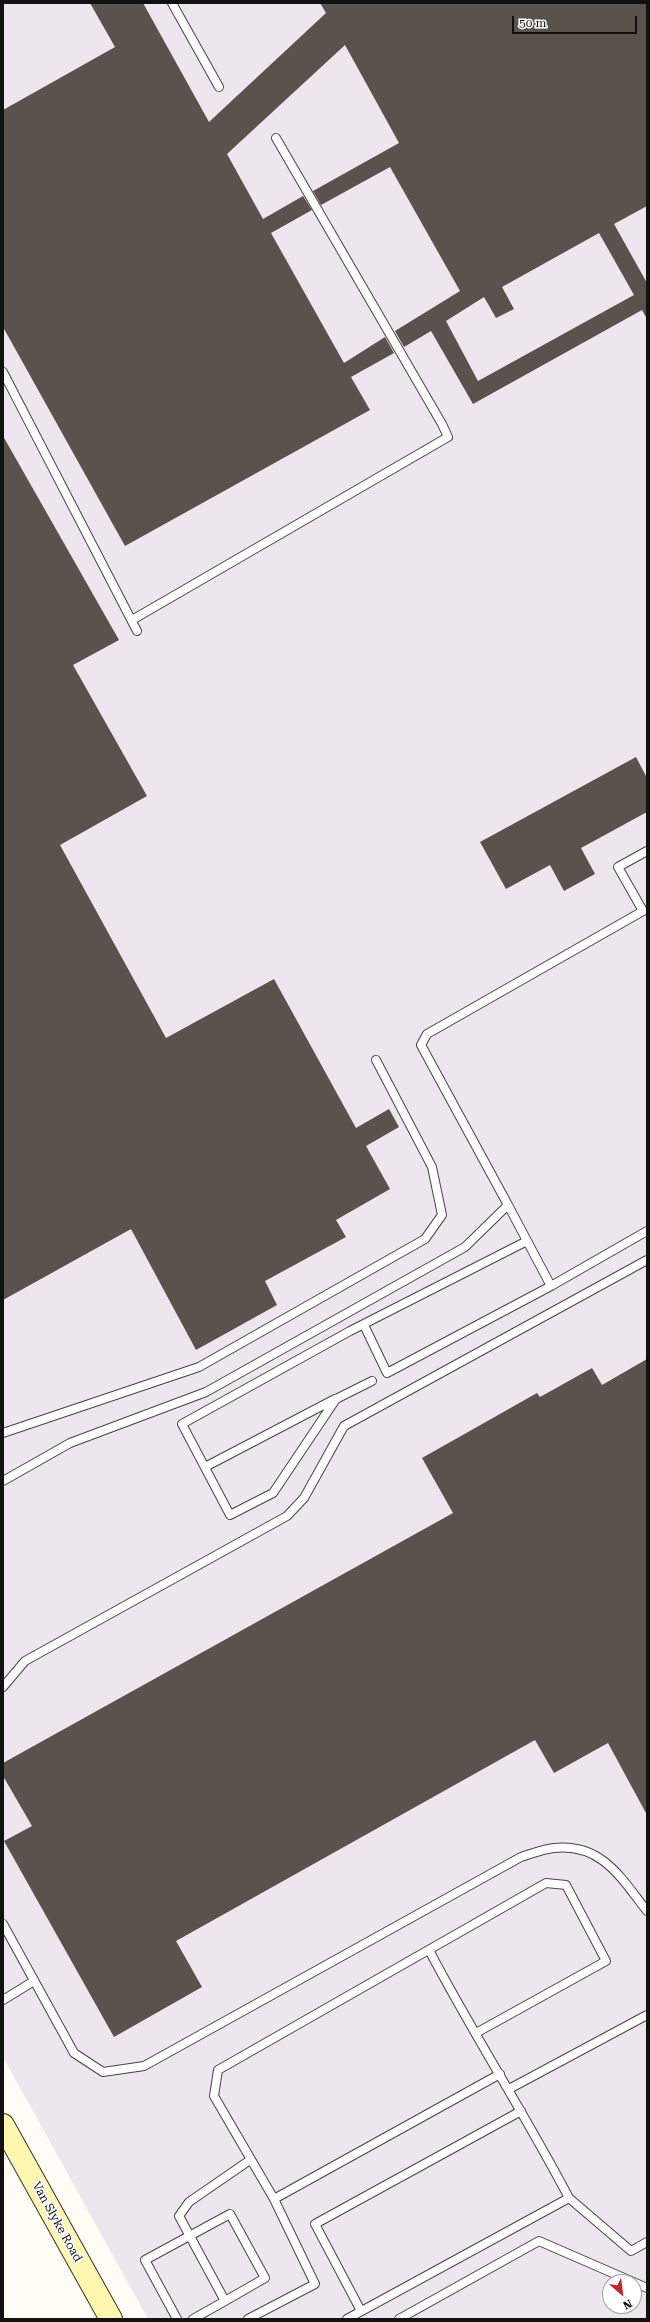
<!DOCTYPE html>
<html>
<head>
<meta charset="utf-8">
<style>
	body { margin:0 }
	#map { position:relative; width:650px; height:2322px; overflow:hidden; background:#fffdf5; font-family:"Roboto Serif",serif }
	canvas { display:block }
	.frame { position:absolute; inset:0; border:4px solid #111; pointer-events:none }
	.north { position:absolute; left:602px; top:2274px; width:40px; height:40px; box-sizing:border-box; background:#fff; border:1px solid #a0a0a0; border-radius:50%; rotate:152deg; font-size:11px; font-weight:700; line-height:16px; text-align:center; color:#111 }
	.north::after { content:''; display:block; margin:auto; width:14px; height:18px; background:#c4262e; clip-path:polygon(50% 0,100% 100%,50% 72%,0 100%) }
	.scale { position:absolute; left:512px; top:16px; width:125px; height:18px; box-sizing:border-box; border:2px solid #111; border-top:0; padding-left:5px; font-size:12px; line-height:14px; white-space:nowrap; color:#111; -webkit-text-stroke:3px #fff; paint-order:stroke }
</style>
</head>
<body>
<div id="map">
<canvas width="650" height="2322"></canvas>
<div class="frame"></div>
<div class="north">N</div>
<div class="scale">50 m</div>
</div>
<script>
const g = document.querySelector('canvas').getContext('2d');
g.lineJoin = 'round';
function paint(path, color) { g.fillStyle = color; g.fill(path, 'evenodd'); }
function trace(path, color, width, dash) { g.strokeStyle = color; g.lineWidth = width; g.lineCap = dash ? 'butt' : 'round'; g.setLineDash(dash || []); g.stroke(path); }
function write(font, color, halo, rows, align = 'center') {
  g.font = font + ' "Roboto Serif",serif'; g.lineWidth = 4; g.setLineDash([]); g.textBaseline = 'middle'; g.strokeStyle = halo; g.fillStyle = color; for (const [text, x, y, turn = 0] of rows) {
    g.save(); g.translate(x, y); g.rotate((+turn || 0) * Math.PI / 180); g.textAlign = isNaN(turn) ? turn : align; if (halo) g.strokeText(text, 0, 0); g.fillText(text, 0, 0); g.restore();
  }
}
const industrial = new Path2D(`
	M3,3h644v2316h-499l-145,-262zM610,2282h24v24h-24z`);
const building = new Path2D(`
	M90,3h53l66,119 117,-109 -6,-10h327v203l-33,18 33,59v36l-5,-9 -169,94 -42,-73 -27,16 -9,-16 65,-40 -70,-124 -69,38 -8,-14 86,-48 -54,-98 -118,109 36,65 40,-23 9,14 -41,23 73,130 41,-26 9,16 -43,24 19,33 -245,136 -122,-219v-217l112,-63zM599,233l35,62 -156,86 -32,-60 38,-24 12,21 18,-9 -12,-22z
	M3,436l116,204 -46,25 74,131 -87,49 106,193 108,-59 82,149 33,-19 10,18 -33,19 24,43 -54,31 10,17 -81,44 12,24 -81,45 -65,-121 -128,71z
	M636,757l11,21v34l-66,36 14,26 -31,17 -14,-26 -44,24 -26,-47z
	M647,1359v456l-39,-72 -54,30 -19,-33 -359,201 26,46 -88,50 -110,-196 28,-15 -29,-50v-13l450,-250 -31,-55 115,-65 3,4 52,-29 10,17z`);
const lane = new Path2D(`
	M172,3l47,84
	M3,372l134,259
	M132,620l316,-183 -6,-13 -166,-286
	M508,1205l43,81 96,-55
	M364,1325l23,48 164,-87
	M372,1381l-36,18 -63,94 -43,22 -48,-91 168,-93 177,-90
	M3,1433l196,-66 226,-128 17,-24 -10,-48 -56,-107
	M205,1467l130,-68
	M3,1481l67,-38 136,-51 259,-145 43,-42 -87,-160 6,-11 216,-123 -25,-44 29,-16
	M3,1687l22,-26 262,-145 17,-18 40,-72 303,-166
	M3,1924l71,129 29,19 41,-6 377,-209c10,-3 22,-8 33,-9 48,-5 67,30 93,63
	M429,1950c44,84 96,164 140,248
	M3,2000l31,-19
	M509,2089l138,-74
	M274,2199l-60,-103 4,-26 328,-187 20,2 40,76 -130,72
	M361,2311l-46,-87 206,-113
	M177,2319l-32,-59 85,-46 35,64 -40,23
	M193,2319l32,-18 -46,-85 10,-14 61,-42
	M248,2319l67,-35 -41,-85 226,-125
	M347,2319l222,-121 62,53 16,-9
	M399,2319l140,-78 108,47`);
const secondary = new Path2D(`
	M3,2125l108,194`);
const streetNames = [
	["Van Slyke Road",57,2222,61]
];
paint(industrial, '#eee6ef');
paint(building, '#5a524d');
trace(lane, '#444', 10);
trace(secondary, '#333', 24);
trace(lane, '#fff', 8);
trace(secondary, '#fff6b0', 22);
write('12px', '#111', '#fff', streetNames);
</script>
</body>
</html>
